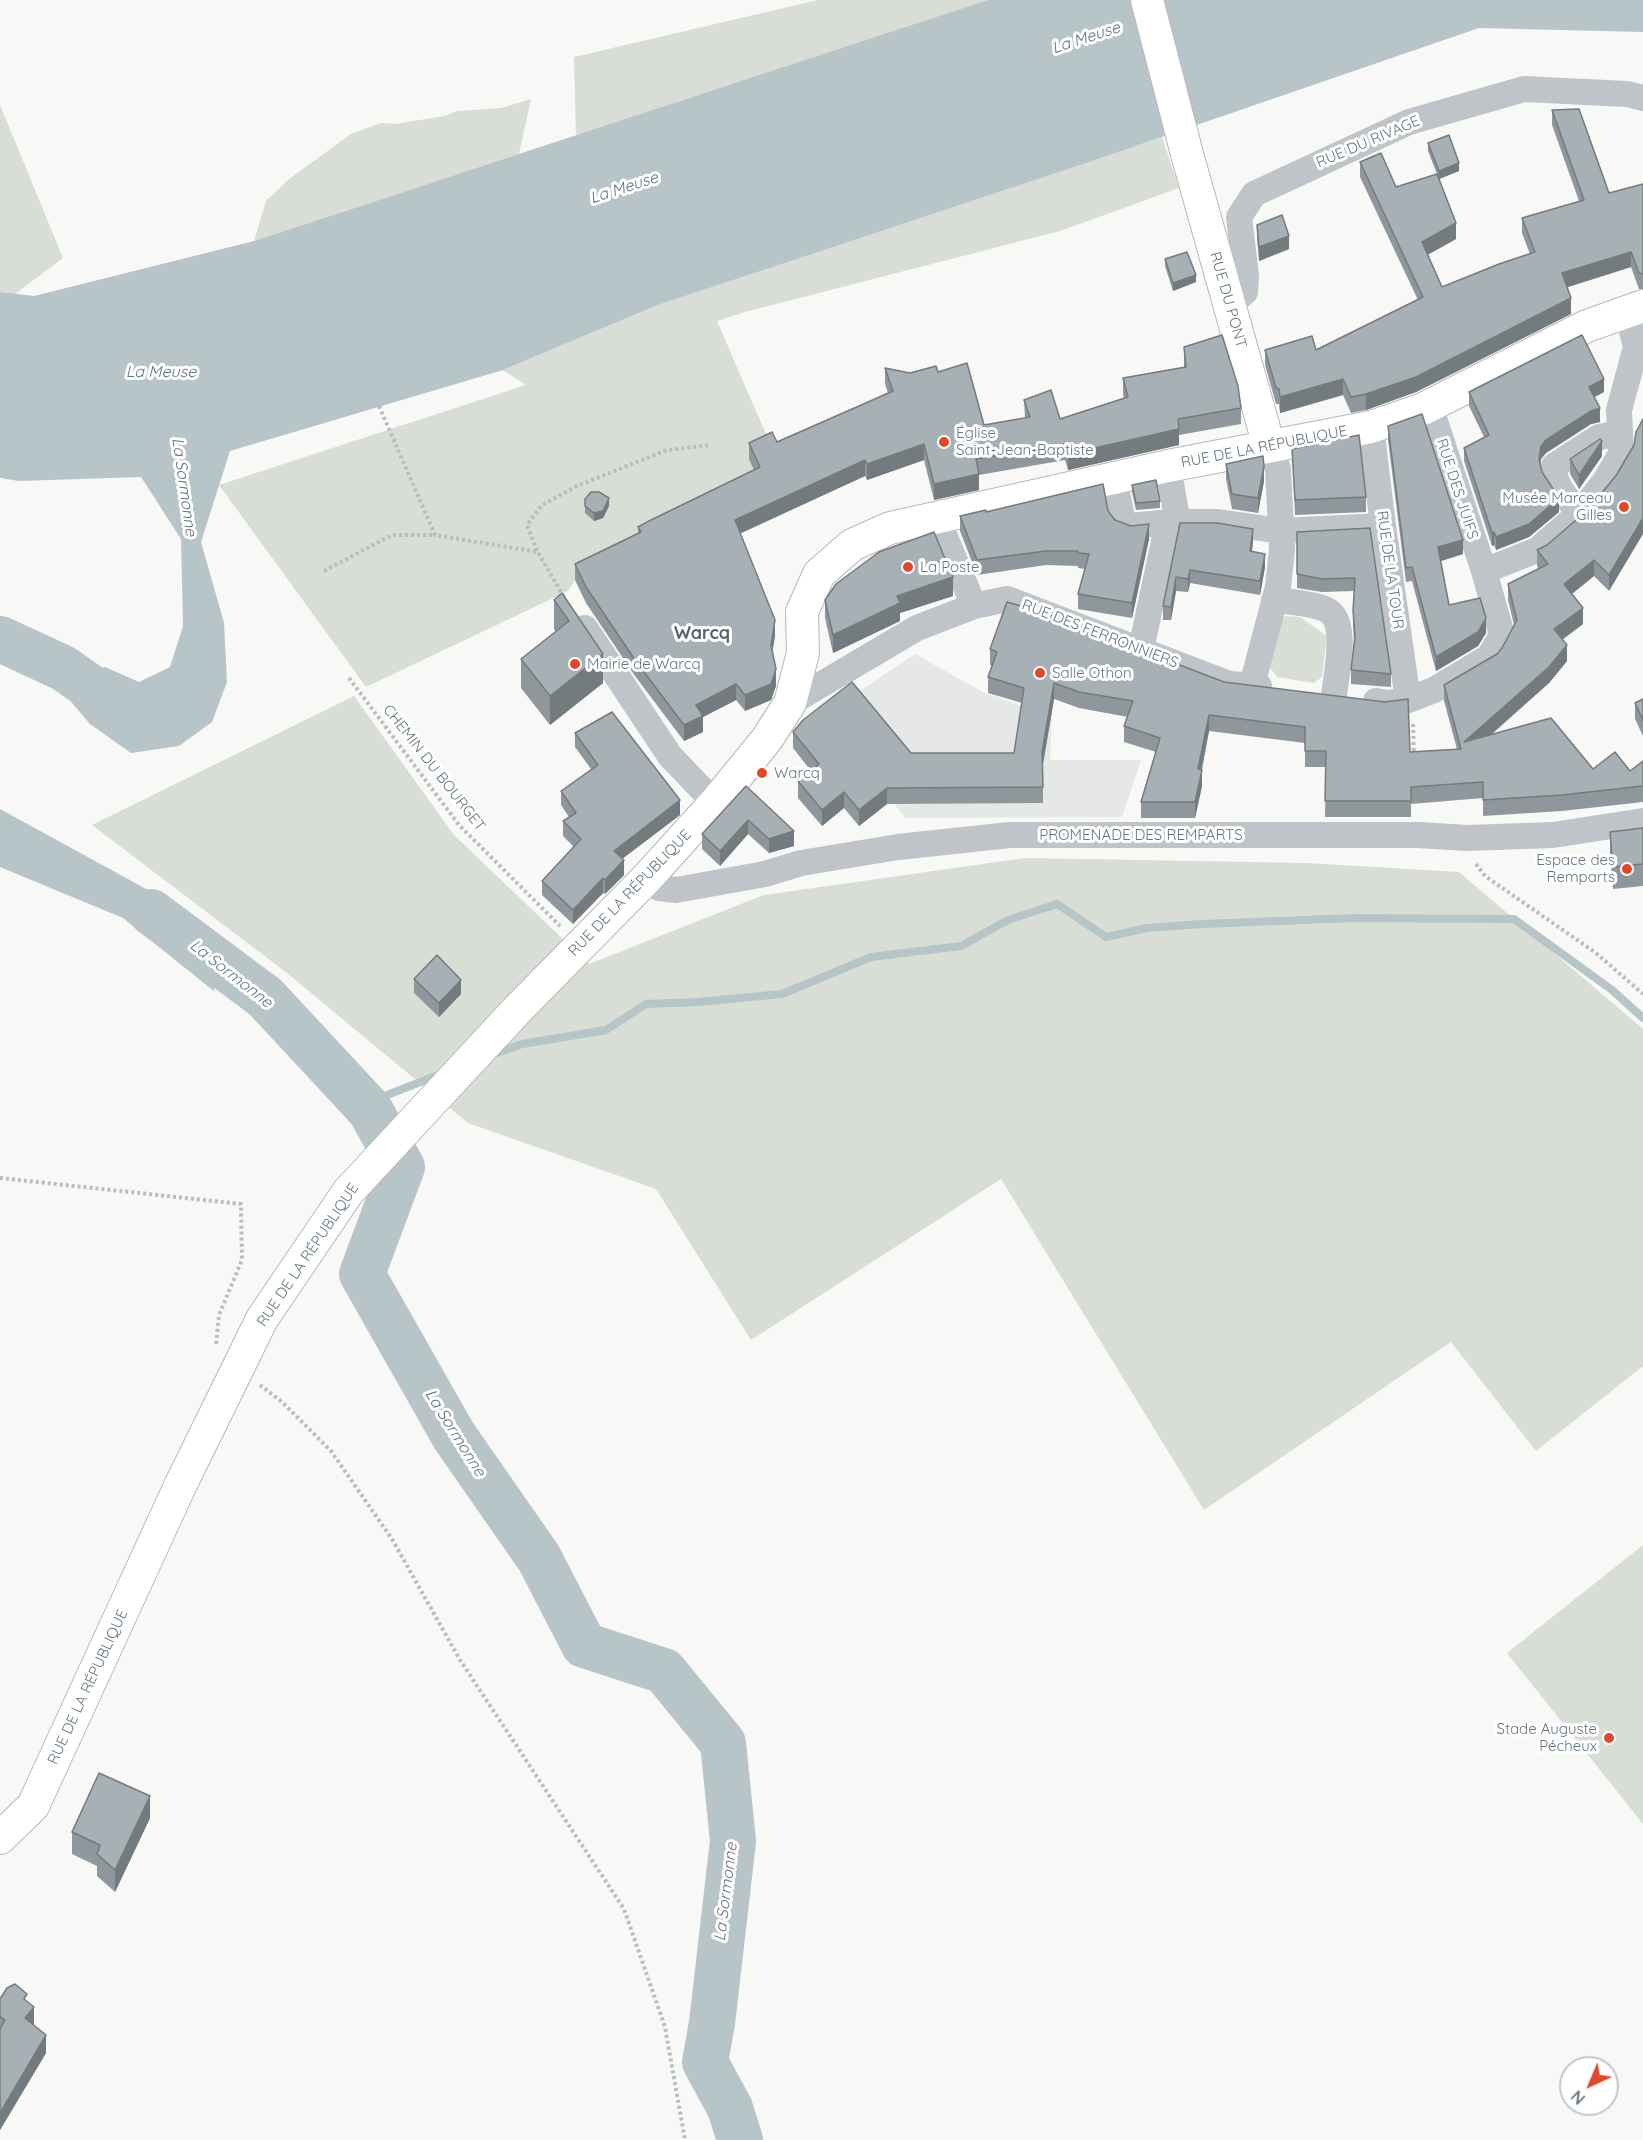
<!DOCTYPE html>
<html>
<head>
<meta charset="utf-8">
<style>
	body { margin:0 }
	#map { position:relative; width:1643px; height:2140px; overflow:hidden; background:#f8f8f6; font-family:Quicksand,sans-serif }
	canvas { display:block }
	.north { position:absolute; left:1559px; top:2056px; width:60px; height:60px; box-sizing:border-box; background:#fff; border:2px solid #c1c8cc; border-radius:50%; rotate:224deg; font-size:16px; font-weight:700; line-height:24px; text-align:center; color:#637680 }
	.north::after { content:''; display:block; margin:auto; width:21px; height:27px; background:#e2472c; clip-path:polygon(50% 0,100% 100%,50% 72%,0 100%) }
</style>
</head>
<body>
<div id="map">
<canvas width="1643" height="2140"></canvas>
<div class="north">N</div>
</div>
<script>
const g = document.querySelector('canvas').getContext('2d');
g.lineJoin = 'round';
function paint(path, color) { g.fillStyle = color; g.fill(path, 'evenodd'); }
function trace(path, color, width, dash) { g.strokeStyle = color; g.lineWidth = width; g.lineCap = dash ? 'butt' : 'round'; g.setLineDash(dash || []); g.stroke(path); }
function write(font, color, halo, rows, align = 'center') {
  g.font = font + ' Quicksand,sans-serif'; g.lineWidth = 6; g.setLineDash([]); g.textBaseline = 'middle'; g.strokeStyle = halo; g.fillStyle = color; for (const [text, x, y, turn = 0] of rows) {
    g.save(); g.translate(x, y); g.rotate((+turn || 0) * Math.PI / 180); g.textAlign = isNaN(turn) ? turn : align; if (halo) g.strokeText(text, 0, 0); g.fillText(text, 0, 0); g.restore();
  }
}
const built = new Path2D(`
	M915,654l68,38 69,25 -2,43h91l-19,57 -217,1 -26,-35 -22,-90z`);
const green = new Path2D(`
	M818,0h171l-413,137 -2,-80z
	M531,99l-12,55 -265,87 12,-40 23,-22 62,-45 30,-11 15,1 48,-8 13,-5 44,-3z
	M0,105l63,153 -48,36 -15,-2z
	M1162,137l17,51 -119,43 -315,81 -28,9 55,127 -12,35 -185,97 -7,11 -202,96 -147,-202 307,-100 -23,-15 155,-65z
	M1285,616l15,1 27,19 -5,41 -8,6 -37,-6 -8,-11 8,-41z
	M354,696l100,139 135,129 175,-69 261,-37 282,5 152,9 184,157v337l-107,85 -85,-109 -247,168 -203,-331 -250,161 -95,-151 -188,-66 -181,-150 -195,-148z
	M1643,1545v279l-136,-171z`);
const water = new Path2D(`
	M988,0h655v32l-164,-4 -393,135 -428,142 -155,65 -273,81 -29,91 23,81 3,59 -15,40 -33,24 -48,7 -41,-29 -33,-39 48,-18 34,15 31,-15 13,-41 -2,-87 -40,-62 -122,4 -19,-3v-186l34,4 220,-55z
	M0,809l190,104 25,79 -92,-74 -123,-51z`);
const stream = new Path2D(`
	M492,1055l30,-11 84,-14 40,-26 53,-2 83,-8 89,-37 90,-11 47,-26 49,-16 49,33 41,-9 55,-4 153,-6 159,1 98,71 31,28
	M364,1104l77,-30`);
const river = new Path2D(`
	M0,639l63,29 43,30 25,12
	M151,912l114,85 105,113 32,57 -40,107 92,162 85,122 45,87 80,26 59,72 10,98 -21,182 -7,39 25,46 10,32`);
const path = new Path2D(`
	M379,406l56,129 103,17 26,45
	M537,551l-10,-26 15,-20 35,-19 90,-36 44,-5
	M324,571l68,-36h43
	M349,678l110,147 101,101
	M1413,724l1,32
	M1476,864l9,12 111,77 47,41
	M0,1178l241,26 1,56 -23,55 -3,30
	M260,1385l22,17 49,49 61,88 68,121 164,249 41,118 20,113`);
const minor = new Path2D(`
	M1229,305l16,-13 1,-16 -7,-59 15,-23 155,-72 115,-33 103,5 16,4
	M1430,406l54,165
	M1371,427l12,99 25,174 -21,3 -11,-2
	M1114,478l9,44 7,4 41,-4h47l63,9 102,-5
	M1580,513c-11,-12 -28,-30 -26,-47l45,-29 21,-4
	M937,518l37,88
	M1274,600c16,2 36,3 51,9 25,10 11,65 9,87
	M585,628l85,128 45,47
	M1139,649l4,-9 23,-108 10,-20 -8,-46
	M1252,685l26,-98 4,-38 -4,-80 -9,-23
	M1408,700l26,-10 55,-33 13,-22 -18,-64 53,-21 43,-37 25,-32 16,-27 -2,-44 17,-63 -9,-36
	M790,703l127,-75 57,-22 33,-7 222,85 30,2
	M646,879l13,9 17,2 89,-16 36,-11 97,-16 112,-12h407l51,3 85,-3 90,-14`);
const major = new Path2D(`
	M1147,0l40,154 82,292
	M0,1838l33,-32 147,-320 82,-167 86,-127 169,-182 129,-131 69,-76 52,-64 23,-36 13,-50 -1,-41 17,-38 33,-29 38,-17 278,-62 203,-39 52,-18 164,-83 56,-20`);
const wall = new Path2D(`
	M1552,110l57,83 34,-9v105h-4l-8,-22 -64,20 4,27 -155,78 -50,18 -15,3 -8,-18 -63,18 -1,-9h-3l-11,-39v-15h51l102,-50 -58,-123v-15l36,25 41,-13 -9,-23v-8l31,28 -20,8 17,60 -29,16 15,32 88,-33 -8,-21v-15l57,-17 -27,-76z
	M1257,225l32,24 -30,12 -2,-23z
	M1165,259l31,23 -23,9 -8,-25z
	M1184,347l57,61v16l-62,11v10l-111,25 -3,-10 -86,15v15l-45,10 -10,-40 -57,20 -2,-4 -125,57 35,103 -3,16 4,34 -5,14 -26,11 -9,-11 -33,17v15l-19,9 -49,-65 -49,-73 -11,-23v-16l63,-31v-6l116,-57 -5,-11v-16l28,-1 111,-49 -3,-9v-16l25,5 28,-1 46,53 41,-7 -1,-18 36,19 64,-21 -1,-4v-16l61,-11z
	M1469,392h135l-10,5 6,25 -9,2 -45,29 -5,6 -1,5 2,8 17,40 -30,25 -33,13 -2,-5 -2,1 -28,-85v-13l20,-11 -15,-31z
	M1388,426l75,128 -23,7 9,44 37,28 -8,13 -42,25 -24,-90 -6,1 -18,-142z
	M1292,449l74,48v15l-71,3z
	M1602,456l-23,33 -9,-15v-15z
	M1226,464l38,17 -6,32 -26,-4 -6,-30z
	M1617,474l-8,117 -15,-15 -22,18 11,30 -21,15 5,22 -18,22 -58,52 102,34 37,2 13,-10v41l-81,9 -79,5v-18l-72,6v13h-86l1,-50h-21v-24l-96,-12 -7,39v16l-7,32h-54v-16l15,-50 -32,-10v-16l4,-9 -49,-9 -25,-9 -11,66v38l-156,1 -28,22 -15,-18 -22,18 -24,-28v-17l13,-10 -18,-23v-16l118,21h103l8,-50 -34,-10v-16l4,-11 -2,-1v-16l234,33 186,70 47,-3 -13,-48v-16l53,-31 5,-6 12,-23 -6,-25v-16l31,-15 -2,-3v-16l10,-5 43,-37z
	M1132,485l28,16v7l-24,2 -4,-18z
	M585,499l24,7 -6,12 -9,3 -9,-8z
	M1108,511l7,9 34,19 -17,79 -54,-9v-15l7,-25 -7,-1v-2l-32,-1 -69,10 -17,-44v-15l26,-4z
	M1180,523l73,19 -1,9 13,16 -5,28 -70,-12 -2,9 -12,-1 -5,29h-8v-14z
	M1370,528l21,146v13l-40,-3v-14l3,-29 -1,-16 1,-34 -32,1 -25,-4v-56z
	M879,552l67,9v9l7,26 -53,17v8l-67,32 -8,-35v-18z
	M562,593l41,90 -53,42 -29,-37v-29l35,-27 -2,-3v-29z
	M1643,699v37l-8,-17v-16z
	M575,733l105,82 -58,44 2,16 -19,19 -2,-1 -30,31 -31,-29v-14l32,-34 -11,-11v-15l6,-4 -8,-12v-14l30,-22 -16,-22z
	M746,786l48,60 -25,7 -21,-19 -28,32 -18,-17v-15z
	M1643,828v58l-30,3 -3,-35v-22z
	M414,979l47,15 -22,23 -25,-24z
	M150,1818l-35,74 -18,-16v-10l-25,-12v-22z
	M0,1999l27,3 7,23 12,28 -46,77z`);
const shadedWall = new Path2D(`
	M1459,163v8l-20,8v-8z
	M1456,223v16l-34,19v-16z
	M1289,236v13l-30,12v-14z
	M1631,252v15l-69,22v-16z
	M1196,275v7l-23,9v-8z
	M1571,298v16l-155,78 -50,18v-16z
	M1343,379v16l-63,18v-16z
	M1604,379v13l-15,8v-13z
	M1600,408v14l-9,2 -45,29 -5,6 -2,14 2,-27 5,-6 45,-29z
	M1179,429v16l-111,25v-16z
	M1602,441v15l-23,33v-14z
	M924,444v16l-57,20v-16z
	M865,460v16l-130,60v-16z
	M1264,466v15l-6,32v-15z
	M979,474v16l-45,10v-16z
	M609,498v8l-6,12 -9,3v-8z
	M1559,498v14l-30,25 -33,13v-13z
	M1643,518v16l-34,57v-16z
	M1149,524v15l-17,79v-15z
	M1253,529v13l-3,23v-14z
	M1494,532v13l-2,1v-13z
	M1463,540v14l-25,8v-15z
	M1265,554v13l-5,28v-14z
	M1594,560v16l-30,24v-16z
	M1190,570v13l-2,9v-13z
	M953,577v19l-53,17v8l-67,32v-18l64,-39z
	M1176,577v14l-5,29v-13z
	M1583,608v16l-29,22v-17z
	M1486,618v15l-8,13 -42,25v-14z
	M775,620v16l-4,25v-16z
	M1567,645v16l-18,22 -85,75v-16z
	M603,654v29l-53,42v-29z
	M776,669v17l-5,14 -26,11v-16z
	M1054,683v16l-12,69v-16z
	M736,684v16l-33,17v15l-19,9v-16l12,-20z
	M1209,715v16l-11,54v-16z
	M1202,770v16l-7,32v-16z
	M887,788v16l-28,22v-16z
	M844,792v16l-22,18v-16z
	M680,800v15l-66,50v-14z
	M748,820v14l-28,32v-15z
	M794,831v15l-25,7v-14z
	M624,860v15l-19,19v-14z
	M603,878v15l-30,31v-14z
	M461,980v14l-22,23v-14z
	M150,1796v22l-35,74v-22z
	M34,2007v17l-9,-6z
	M46,2035v18l-46,77v-17z`);
const building = new Path2D(`
	M1579,109l30,84 34,-9v90l-4,-1 -8,-21 -69,21 9,25 -155,79 -50,17 -15,3 -8,-18 -63,18 -1,-8 -3,-1 -11,-38 47,-14 4,14 107,-53 -63,-135 21,-9 15,34 41,-13 19,49 -34,19 20,45 57,-23 36,-12 -13,-34 62,-18 -32,-90z
	M1449,135l10,28 -20,8 -11,-28z
	M1282,215l7,21 -30,11 -2,-22z
	M1187,252l9,23 -23,8 -8,-24z
	M1222,335l16,51 3,22 -63,11 1,10 -111,25 -3,-10 -89,15 3,15 -45,10 -10,-40 -57,20 -2,-4 -130,60 40,100 -4,25 5,24 -5,15 -26,11 -9,-11 -40,21 7,11 -19,9 -49,-65 -49,-73 -11,-23 66,-32 -3,-5 11,-6 111,-54 -11,-24 23,-11 5,10 116,-51 -8,-23 25,5 26,-7 2,6 29,-9 17,62 46,-8 -6,-17 27,-10 9,29 68,-22 -5,-19 63,-11 -2,-20z
	M1582,335l22,44 -15,8 11,21 -9,3 -45,29 -5,6 -2,13 3,13 17,26 -30,26 -33,13 -2,-5 -2,1 -28,-85 25,-13 -20,-43z
	M1422,414l41,126 -25,7 11,58 31,-7 6,20 -8,14 -42,25 -24,-90 -6,1 -18,-142z
	M1643,419v99l-34,57 -15,-15 -30,24 19,24 -29,21 13,16 -18,22 -85,75 87,-24 42,51 22,-17 15,19 13,-10v25l-81,9 -79,5v-18l-72,5v14h-86l1,-50h-21v-24l-96,-12 -11,54 4,1 -7,32h-54l19,-64 -36,-12 9,-25 -54,-9 -25,-9 -12,69 1,35 -156,1 -28,22 -15,-18 -22,18 -24,-29 21,-17 -26,-32 10,-12 49,-38 59,71h103l10,-65 -36,-11 9,-25 -7,-3 17,-47 35,10 182,70 161,20 23,-3 2,53 51,-3 -17,-64 53,-31 5,-6 15,-28 -9,-36 40,-20 -11,-14 10,-5 43,-37 27,-34 17,-29 2,-13z
	M1359,435l7,62 -71,3 -3,-51z
	M1600,439l2,2 -23,34 -9,-16z
	M1263,456l1,10 -6,32 -26,-4 -6,-30z
	M1156,480l4,21 -24,2 -4,-18z
	M1103,484l5,27 7,9 16,6 18,-2 -17,79 -54,-9 11,-40 -11,-1v-2h-32l-69,9 -17,-44 26,-6v2z
	M591,492h8l10,6 -6,13 -9,2 -9,-7v-7z
	M1180,523h37l36,6 -3,22 15,3 -5,27 -70,-11 -2,9 -12,-2 -5,30 -8,-1z
	M1370,528l21,146 -40,-4 4,-34 -2,-25 2,-33 -33,1 -25,-5v-42z
	M934,532l12,29 -16,2 21,8 2,6 -56,19 3,7 -67,32 -8,-35 11,-16 43,-32z
	M562,593l41,61 -53,42 -29,-37 48,-38 -15,-21z
	M1643,699v21l-8,-17z
	M612,712l68,88 -66,51 10,9 -19,20 -2,-2 -30,32 -31,-29 39,-42 -18,-18 13,-8 -15,-22 37,-26 -23,-32z
	M746,786l48,45 -25,8 -21,-19 -28,31 -18,-17z
	M1643,828v36l-30,3 -3,-35z
	M437,955l24,25 -22,23 -25,-24z
	M99,1773l51,23 -35,74 -18,-16 3,-9 -28,-13z
	M15,1984l12,10 -3,5 10,8 -9,11 21,17 -46,78v-84l5,-9 -5,-3v-18l7,-11z`);
const markers = [
	[944,442,6,"#e2472c"],
	[1624,507,6,"#e2472c"],
	[908,567,6,"#e2472c"],
	[575,664,6,"#e2472c"],
	[1040,673,6,"#e2472c"],
	[762,773,6,"#e2472c"],
	[1627,869,6,"#e2472c"],
	[1609,1738,6,"#e2472c"]
];
const streetNames = [
	["RUE DU RIVAGE",1368,142,-23],
	["RUE DU PONT",1228,300,74],
	["RUE DE LA RÉPUBLIQUE",1264,447,-11],
	["RUE DES JUIFS",1457,489,72],
	["RUE DE LA TOUR",1390,570,82],
	["RUE DES FERRONNIERS",1100,634,21],
	["CHEMIN DU BOURGET",434,768,52],
	["PROMENADE DES REMPARTS",1141,835],
	["RUE DE LA RÉPUBLIQUE",630,893,-46],
	["RUE DE LA RÉPUBLIQUE",308,1255,-56],
	["RUE DE LA RÉPUBLIQUE",88,1687,-65]
];
const poiNames = [
	["Église",956,433],
	["Saint-Jean-Baptiste",956,450],
	["Musée Marceau",1612,498,"right"],
	["Gilles",1612,515,"right"],
	["La Poste",920,567],
	["Mairie de Warcq",587,664],
	["Salle Othon",1052,673],
	["Warcq",774,773],
	["Espace des",1615,860,"right"],
	["Remparts",1615,877,"right"],
	["Stade Auguste",1597,1729,"right"],
	["Pécheux",1597,1746,"right"]
];
const waterNames = [
	["La Meuse",1086,38,-18],
	["La Meuse",624,188,-18],
	["La Meuse",161,372],
	["La Sormonne",184,487,82],
	["La Sormonne",231,974,38],
	["La Sormonne",455,1433,58],
	["La Sormonne",726,1892,-83]
];
const quarterNames = [
	["Warcq",702,634]
];
paint(built, '#e6e8e7');
paint(green, '#d8ddd5');
paint(water, '#b7c5c8');
trace(stream, '#b7c5c8', 8);
trace(river, '#b7c5c8', 46);
trace(major, '#b3b9bc', 34);
trace(path, '#b9bdc0', 4, [3, 3]);
trace(minor, '#bfc4c8', 26);
trace(major, '#fff', 32);
paint(wall, '#8f979c');
paint(shadedWall, '#747b7f');
paint(building, '#a6b0b5');
trace(building, '#747b7f', 1.5);
for (const [x, y, r, color] of markers) { const dot = new Path2D(); dot.arc(x, y, r, 0, 2 * Math.PI); g.fillStyle = color; g.fill(dot); trace(dot, '#fff', 2); }
write('15px', '#637680', '#fff', streetNames);
write('15px', '#637680', '#fff', poiNames, 'left');
write('italic 16px', '#5e767b', '#fff', waterNames);
write('bold 18px', '#55636b', '#fff', quarterNames);
</script>
</body>
</html>
